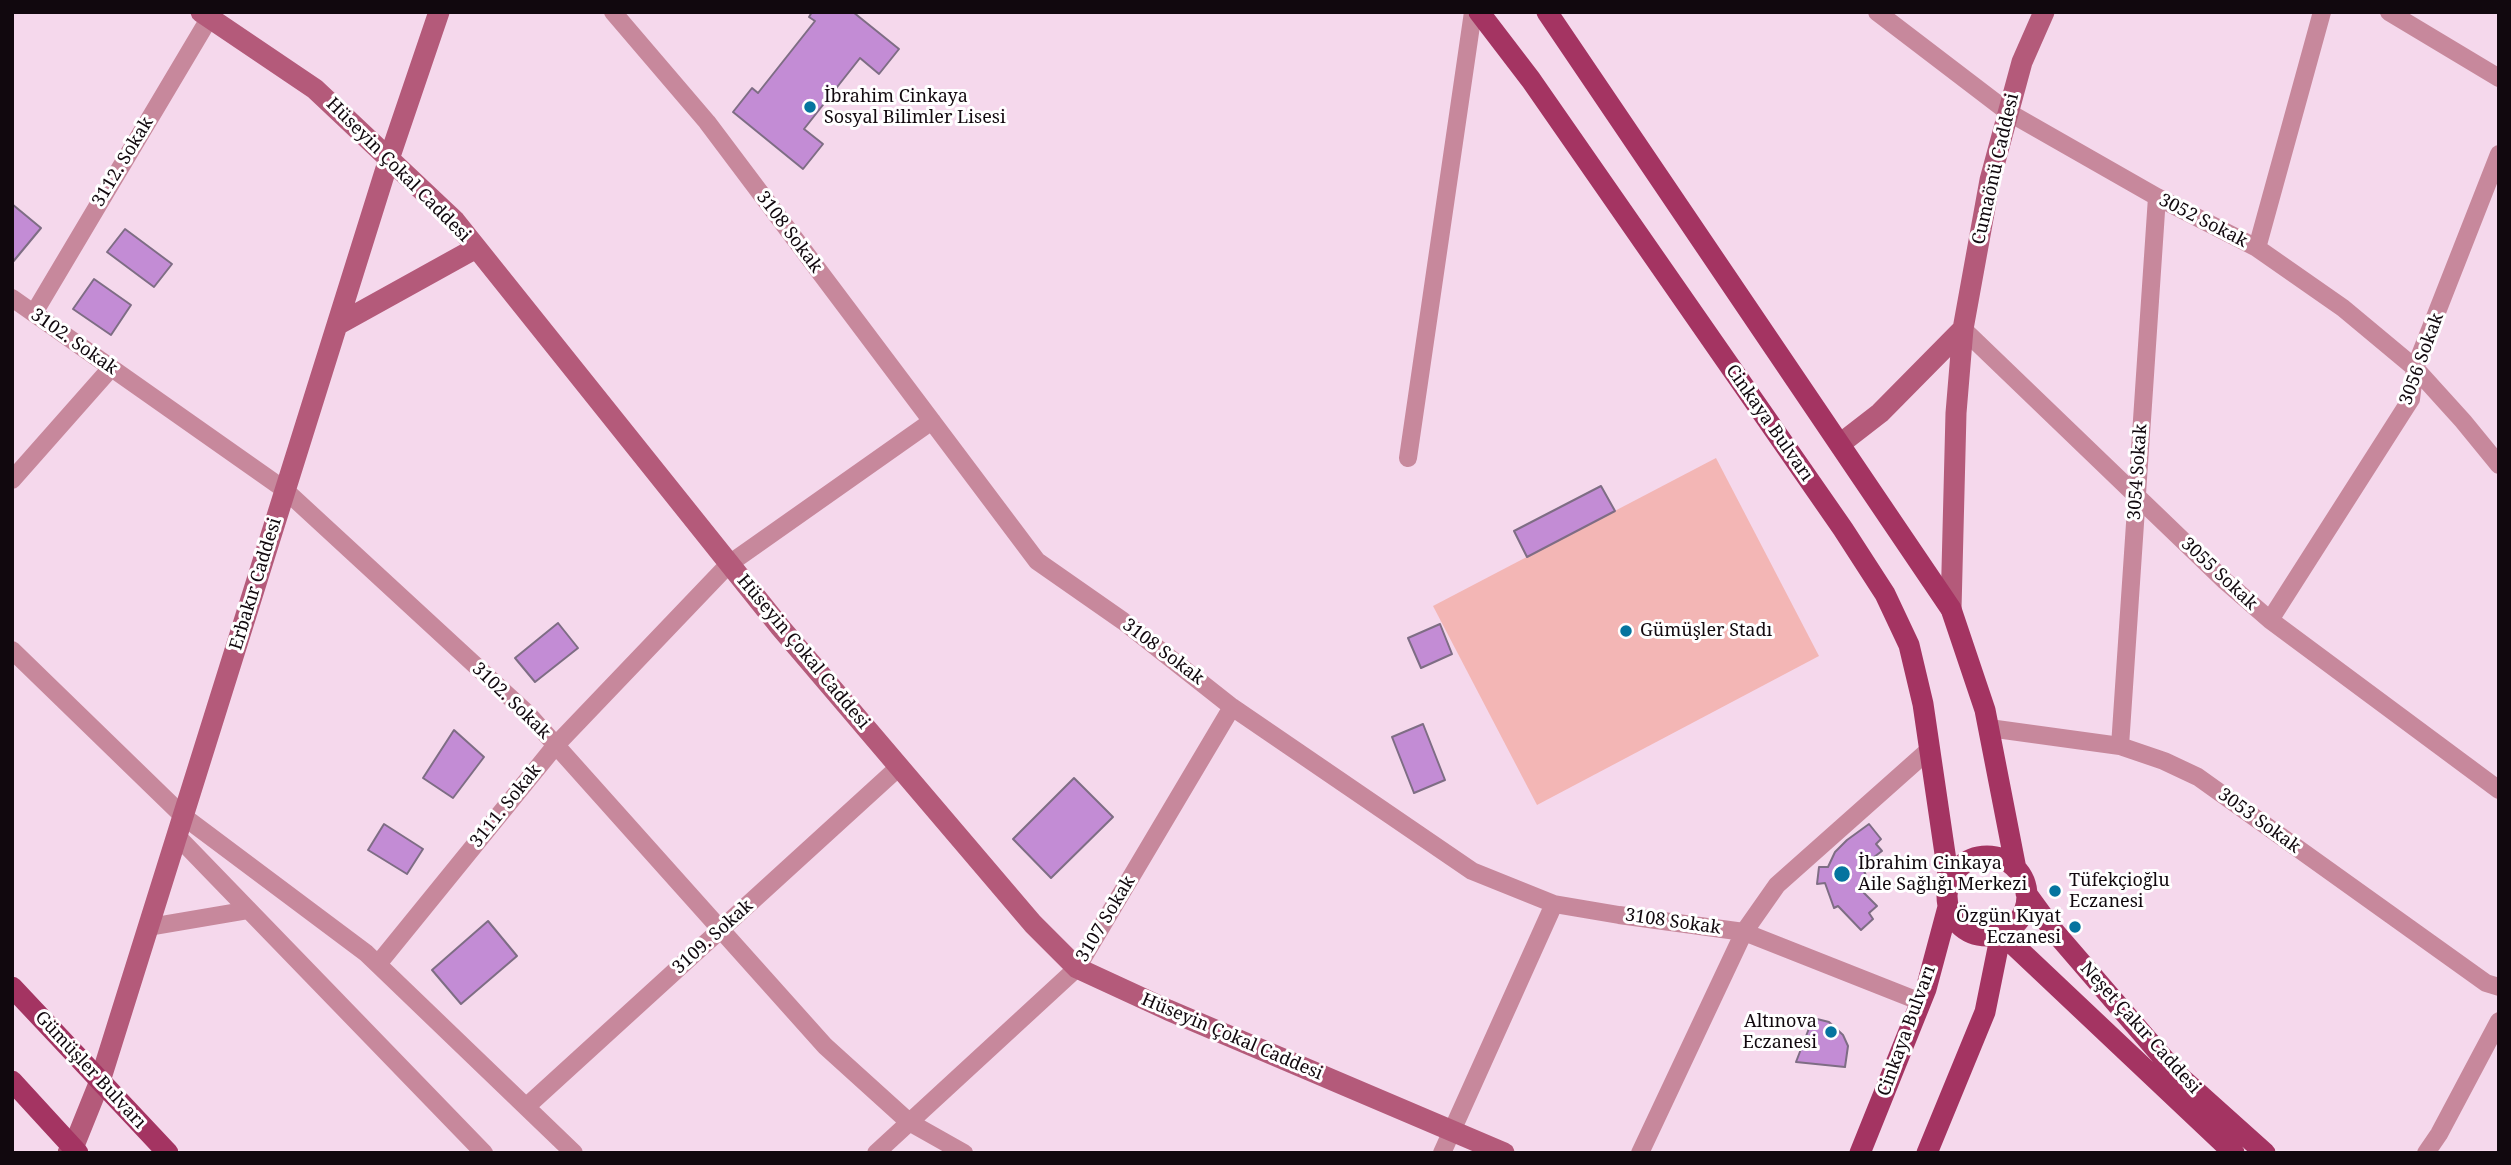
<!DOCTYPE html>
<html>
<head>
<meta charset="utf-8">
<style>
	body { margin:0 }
	#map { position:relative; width:2511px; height:1165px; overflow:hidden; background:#f5d8ec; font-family:"Noto Serif",serif }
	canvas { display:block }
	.frame { position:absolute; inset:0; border:14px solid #11080e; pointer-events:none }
</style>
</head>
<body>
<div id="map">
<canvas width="2511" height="1165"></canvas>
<div class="frame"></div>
</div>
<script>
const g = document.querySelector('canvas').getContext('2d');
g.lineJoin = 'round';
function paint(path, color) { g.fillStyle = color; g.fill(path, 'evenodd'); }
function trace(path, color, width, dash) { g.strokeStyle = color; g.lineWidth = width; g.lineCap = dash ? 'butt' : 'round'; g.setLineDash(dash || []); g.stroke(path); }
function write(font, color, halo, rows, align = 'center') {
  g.font = font + ' "Noto Serif",serif'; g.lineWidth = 6; g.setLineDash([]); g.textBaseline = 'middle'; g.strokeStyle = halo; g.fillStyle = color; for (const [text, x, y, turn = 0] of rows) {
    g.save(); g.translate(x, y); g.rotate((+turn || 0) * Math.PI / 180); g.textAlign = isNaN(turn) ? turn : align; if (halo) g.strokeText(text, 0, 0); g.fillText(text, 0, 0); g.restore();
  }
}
const green = new Path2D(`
	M1716,458l103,198 -282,149 -104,-199z`);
const building = new Path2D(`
	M812,12h41l46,37 -20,25 -19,-16 -56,71 19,15 -20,25 -70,-57 19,-24 6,5 57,-72 -6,-4z
	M12,204l29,24 -29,35z
	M125,229l47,35 -18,23 -47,-35z
	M94,279l37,26 -20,30 -38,-26z
	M1601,486l14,25 -88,46 -13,-26z
	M558,623l20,25 -43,34 -20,-24z
	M1440,624l12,30 -31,14 -13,-30z
	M1423,724l22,56 -31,13 -22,-56z
	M454,730l30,27 -31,41 -30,-20z
	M1074,778l39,39 -62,61 -38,-39z
	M384,824l39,25 -16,25 -39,-24z
	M1869,824l12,15 -5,5 6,7 -20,15 5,12 -1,6 -5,6 16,16 -8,7 4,6 -12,11 -23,-24 -4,2 -9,-25 -8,1 2,-17h9l7,-15 12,-12z
	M488,921l29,35 -56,48 -29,-34z
	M1813,1018l16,4 14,13 5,11 -3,21 -49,-5z`);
const street = new Path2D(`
	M613,12l94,110 330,439 86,60 109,86 240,164 82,33 65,11 125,17 177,70
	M1877,12l131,100 149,85 100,51 86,60 72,60 48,53 36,44
	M2389,12l110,66
	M2257,248l65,-236
	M12,298l273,192 242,223 298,333 84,76 55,31
	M34,313l179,-301
	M1963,329l262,252 45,39 229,170
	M1408,458l65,-446
	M12,480l99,-112
	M2270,620l141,-221 4,-31 84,-214
	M12,650l171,166 183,137 208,200
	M1989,728l131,18 44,15 34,16 288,206 13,4
	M2120,746l37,-549
	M177,836l307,317
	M149,927l100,-17
	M378,964l178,-219 173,-181 203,-143
	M526,1107l373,-340
	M876,1153l201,-185 155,-261
	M1442,1153l112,-249
	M1640,1153l104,-221 33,-47 153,-136
	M2426,1153l13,-19 60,-113`);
const secondary = new Path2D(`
	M201,12l114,77 140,132 325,406 253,297 44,44 91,42 336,143
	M337,325l139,-77
	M1840,444l40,-31 83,-84
	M1951,609l5,-196 7,-84 27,-149 32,-118 22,-50
	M68,1153l5,-5 27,-67 289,-922 50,-147`);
const primary = new Path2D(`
	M1479,12l52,68 312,449 42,65 24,51 14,59 26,177
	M1547,12l404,597 34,101 31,159
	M1947 896a40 40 0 1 1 80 0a40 40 0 1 1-80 0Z
	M2026,893l27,37 125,145 87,78
	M2001,933l233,220
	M12,987l156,166
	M12,1081l66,72
	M1860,1153l66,-164 22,-82
	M1927,1153l58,-141 16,-79`);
const markers = [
	[810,107,7,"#05749f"],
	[1626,631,7,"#05749f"],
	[1842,874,9,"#05749f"],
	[2055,891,7,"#05749f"],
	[2075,927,7,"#05749f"],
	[1831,1032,7,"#05749f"]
];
const poiNames = [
	["İbrahim Cinkaya",824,97],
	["Sosyal Bilimler Lisesi",824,118],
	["Gümüşler Stadı",1640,631],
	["İbrahim Cinkaya",1858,864],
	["Aile Sağlığı Merkezi",1858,885],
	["Tüfekçioğlu",2069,881],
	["Eczanesi",2069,902],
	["Özgün Kıyat",2061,917,"right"],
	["Eczanesi",2061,938,"right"],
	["Altınova",1817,1022,"right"],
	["Eczanesi",1817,1043,"right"]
];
const streetNames = [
	["3112. Sokak",123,162,-59],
	["Cumaönü Caddesi",1996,169,-77],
	["Hüseyin Çokal Caddesi",398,170,45],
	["3052 Sokak",2203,221,27],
	["3108 Sokak",789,232,53],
	["3102. Sokak",74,342,35],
	["3056 Sokak",2422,359,-70],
	["Cinkaya Bulvarı",1769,423,55],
	["3054 Sokak",2138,472,-86],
	["3055 Sokak",2219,574,43],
	["Erbakır Caddesi",256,584,-73],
	["Hüseyin Çokal Caddesi",803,652,50],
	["3108 Sokak",1163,652,37],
	["3102. Sokak",511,701,44],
	["3111. Sokak",506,806,-51],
	["3053 Sokak",2259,821,36],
	["3107 Sokak",1106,919,-59],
	["3108 Sokak",1673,922,8],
	["3109. Sokak",713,937,-42],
	["Neşet Çakır Caddesi",2140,1028,48],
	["Cinkaya Bulvarı",1907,1031,-70],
	["Hüseyin Çokal Caddesi",1232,1037,23],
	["Gümüşler Bulvarı",90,1070,47]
];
paint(green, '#f3b6b5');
paint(building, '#c38cd5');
trace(building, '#7e6d84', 2);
trace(street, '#c7889c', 18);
trace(secondary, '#b45a7a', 21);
trace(primary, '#a43462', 21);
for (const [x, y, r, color] of markers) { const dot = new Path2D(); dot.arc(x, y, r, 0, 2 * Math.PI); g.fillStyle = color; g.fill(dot); trace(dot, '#fff', 2.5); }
write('18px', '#11080e', '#fff', poiNames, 'left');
write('18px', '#11080e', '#fff', streetNames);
</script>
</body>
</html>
